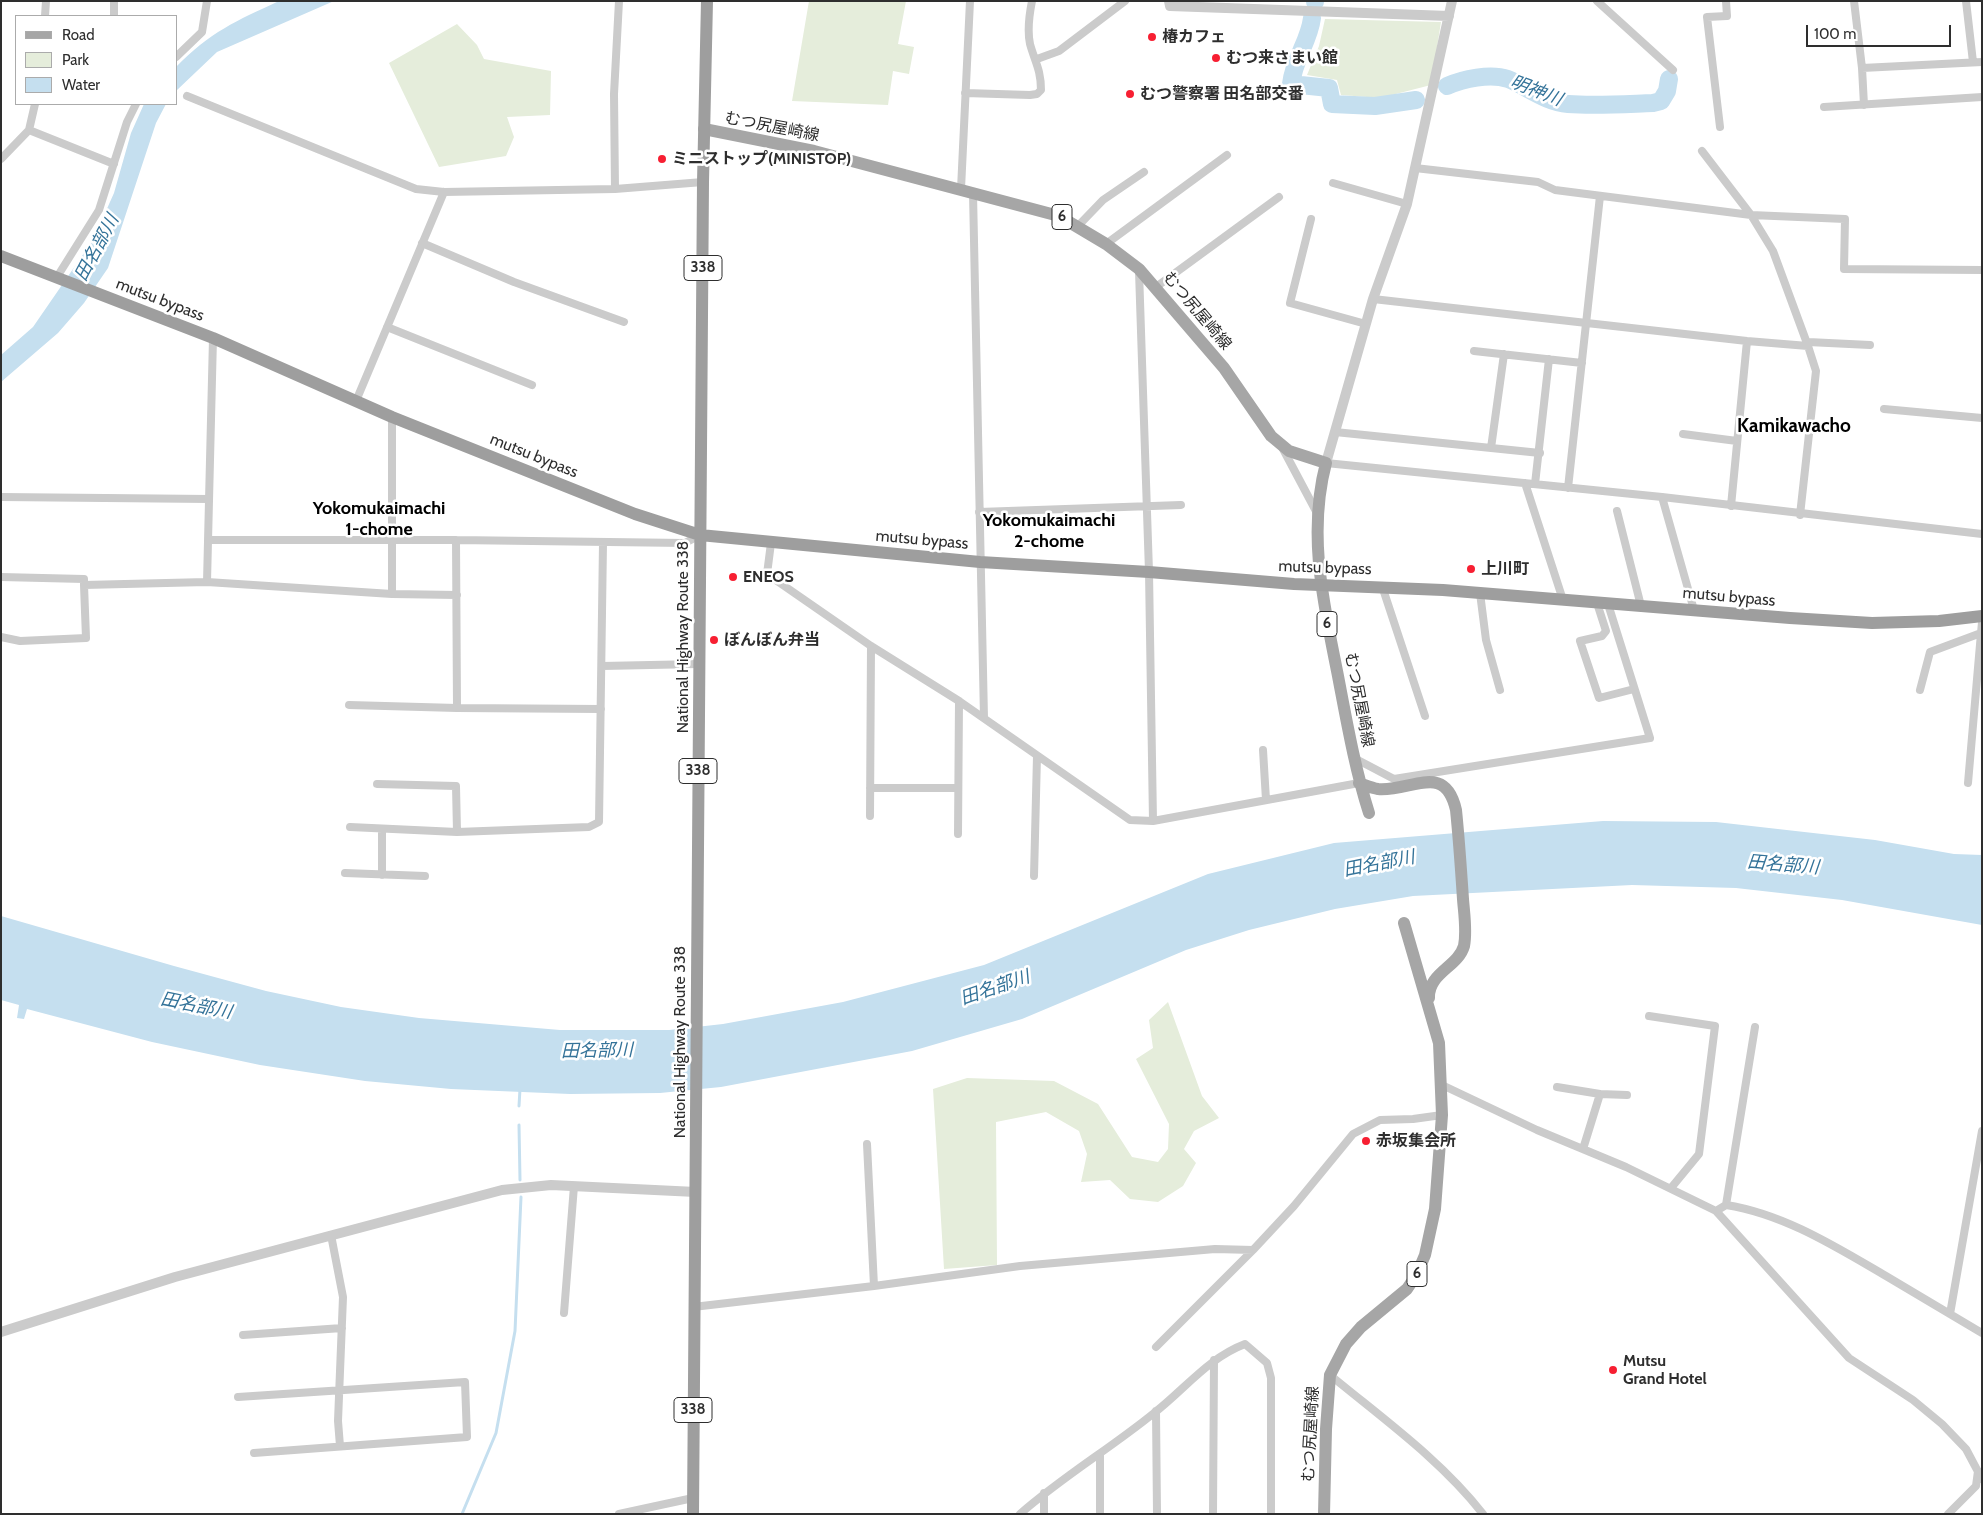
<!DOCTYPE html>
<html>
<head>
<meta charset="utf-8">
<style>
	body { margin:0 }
	#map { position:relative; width:1983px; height:1515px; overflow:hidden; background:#fff; font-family:Cabin,sans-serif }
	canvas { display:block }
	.frame { position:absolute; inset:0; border:2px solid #2e2e2e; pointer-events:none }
	.legend { position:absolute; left:15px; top:15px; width:162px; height:90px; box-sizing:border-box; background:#fff; border:1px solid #ababab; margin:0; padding:6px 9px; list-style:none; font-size:15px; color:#2e2e2e }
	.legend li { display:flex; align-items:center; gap:10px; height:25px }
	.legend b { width:25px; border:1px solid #ababab }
	.scale { position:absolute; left:1806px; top:25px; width:145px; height:22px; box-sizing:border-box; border:2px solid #2e2e2e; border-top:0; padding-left:6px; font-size:15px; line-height:18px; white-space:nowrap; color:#2e2e2e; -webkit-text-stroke:4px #fff; paint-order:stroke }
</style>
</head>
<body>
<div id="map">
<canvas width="1983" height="1515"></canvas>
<div class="frame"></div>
<ul class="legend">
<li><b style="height:6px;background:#a6a6a6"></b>Road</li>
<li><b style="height:14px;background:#e5eddb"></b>Park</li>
<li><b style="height:14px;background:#c5dfef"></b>Water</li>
</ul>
<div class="scale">100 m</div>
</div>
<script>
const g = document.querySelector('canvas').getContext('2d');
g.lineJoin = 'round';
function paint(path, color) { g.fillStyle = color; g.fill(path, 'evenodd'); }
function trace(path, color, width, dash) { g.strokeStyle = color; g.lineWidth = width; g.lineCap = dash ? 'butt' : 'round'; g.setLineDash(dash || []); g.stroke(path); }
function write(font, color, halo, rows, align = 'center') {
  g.font = font + ' Cabin,"Noto Sans JP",sans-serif'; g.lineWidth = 5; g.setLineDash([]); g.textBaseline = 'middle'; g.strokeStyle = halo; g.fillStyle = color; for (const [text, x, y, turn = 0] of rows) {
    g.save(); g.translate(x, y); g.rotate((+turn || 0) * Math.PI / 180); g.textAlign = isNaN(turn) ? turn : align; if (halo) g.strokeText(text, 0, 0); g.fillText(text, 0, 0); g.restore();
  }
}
const green = new Path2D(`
	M809,1h97l-8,43 16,3 -5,27 -16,-3 -5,34 -96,-4z
	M1325,19l116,3 -10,63 -51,13 -39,-3 -4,-15 -30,-5 12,-29z
	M457,24l20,21 7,14 67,12 -1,44 -43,2 7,20 -8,19 -67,11 -50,-104z
	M1168,1002l34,94 17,22 -25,13 -10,18 12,14 -13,23 -25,16 -28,-3 -20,-19 -29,2 6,-28 -8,-23 -33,-19 -50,10 1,143 -53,4 -11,-180 34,-11 87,3 44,23 34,53 26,5 10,-13 1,-25 -33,-65 17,-11 -4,-28z`);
const water = new Path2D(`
	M279,1h55l-117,51 -41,39v-24c34,-35 60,-46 103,-66z
	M144,104h22l-10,19 -48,145 -24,35 -26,30 -57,49v-27l32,-28 60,-87 21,-47 17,-60z
	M1603,821l113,1 159,18 79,14 28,1v70l-140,-25 -106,-12 -104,-3 -219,11 -78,13 -86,21 -63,20 -164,69 -110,32 -191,36 -61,6 -90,1 -119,-5 -86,-8 -105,-16 -108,-23 -125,-33 -3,10 -7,-1 2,-13 -18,-5v-84l173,50 92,25 75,16 78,11 141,12h109l54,-6 120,-22 141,-37 224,-91 126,-31z`);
const stream = new Path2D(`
	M519,1106l1,-17
	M519,1125l1,55
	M462,1514l34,-81 19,-102 6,-134`);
const river = new Path2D(`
	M1315,1v1
	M1312,18c-3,24 -18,40 -21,66l38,4 3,16 43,2 41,-6
	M1447,86c16,-7 43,-13 61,-7 20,8 37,23 60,25 28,2 57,0 85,-1l8,-2 6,-10 2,-12`);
const minor = new Path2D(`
	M114,1v15
	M1597,1l76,69
	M1854,1l8,67 120,-6
	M1966,1l7,61
	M45,16l1,-15
	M176,57l26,-25 5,-31
	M1037,59l22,-8 66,-50
	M1862,68l2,37
	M965,93l65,2 7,-1 4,-4c0,-20 -6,-28 -11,-46 -3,-14 -1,-28 2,-43
	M187,96l229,93 28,3 171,-3 88,-7
	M1824,107l158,-10
	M1720,127l-13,-110 20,-1 -1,-15
	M29,130l85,34
	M1702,151l49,64 22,36 35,95
	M1,159l28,-29 6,-26
	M1415,168l123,14 17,8 196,25 94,4 -1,50 138,1
	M1333,183l74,21
	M615,189l-1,-95 5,-93
	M961,189l9,-188
	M973,193l11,525
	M1311,219l-21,84 76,21
	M1077,227l26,-27 41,-28
	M422,243l92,39 110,40
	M1106,244l121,-89
	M1139,271l10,301 4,249
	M57,277l42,-67 28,-88 9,-18
	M1156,287l123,-90
	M1373,299l374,42 61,5 8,25 -16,144
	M387,327l145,58
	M1808,342l62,3
	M1474,351l108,12
	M356,401l88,-209
	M1884,409l98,9
	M1335,432l205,21
	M1683,434l54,7
	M1491,448l13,-94
	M1283,449l34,64
	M1326,463l336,34 320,37
	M1525,483l38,117
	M1535,484l14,-125
	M1568,488l32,-292
	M1,497l208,2
	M1662,497l32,113
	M1731,506l16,-165
	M1617,511l24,95
	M979,512l202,-7
	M208,540h248l229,3 15,-8
	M456,540l1,168 144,1
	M771,543l-4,31 104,72 88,55 171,119 23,1 206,-38
	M1,577l83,2v6l123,-3 185,12 65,1
	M207,582l6,-244
	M1382,586l43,130
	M1480,593l6,47 14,50
	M392,594v-177
	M1597,603l9,28 -4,5 -22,5 19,57 35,-9
	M1,637l19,4 66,-3 -2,-53
	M602,666l97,-2
	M1920,690l10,-38 51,-19 1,-11
	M349,705l108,3
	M1263,750l3,50
	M1354,758l40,21 256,-41 -42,-134
	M1968,783l13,-150
	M377,784l79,2 1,46
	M870,788h88
	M870,816l1,-170
	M350,827l107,5 132,-5 10,-5 4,-279
	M958,834l1,-133
	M345,873l80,3
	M382,875v-46
	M1034,876l3,-120
	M1649,1016l66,10 -16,128 -28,34
	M1442,1085l95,45 89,37 90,44 133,147 64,42 29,24 24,25 16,30
	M1557,1087l43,7
	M867,1144l7,142
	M1583,1149l17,-55 27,1
	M1726,1205l29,-178
	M1716,1211l10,-6c58,9 110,42 160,71 32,19 64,38 96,57
	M331,1235l12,62 -5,124 2,25
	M693,1307l181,-21 146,-20 195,-17 38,1 41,-44 59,-72 27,-14 33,-1 29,-4
	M564,1313l10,-127
	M1950,1314l32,-183
	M243,1335l99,-7
	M1156,1347l97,-97
	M1330,1375c52,43 111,85 153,139
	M238,1397l227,-15 2,55 -213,16
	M1156,1411l1,103
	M619,1514l74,-16
	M1020,1514c42,-37 91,-66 134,-101 31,-24 54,-55 91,-69l22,19 4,15v136
	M1044,1514v-21
	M1100,1514v-59
	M1213,1514l1,-154
	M1948,1514l28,-28 2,-15`);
const tertiary = new Path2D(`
	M1169,1l1,5 279,10
	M1326,463l47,-164 34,-95 45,-203
	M1,1332l174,-55 327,-87 49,-5 145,7`);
const primary = new Path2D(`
	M704,129l110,22 245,65 47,28 33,25 85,99 47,68 18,15 37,12c-19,72 -2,142 12,213 9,47 17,93 31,137
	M1359,783c6,2 13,5 19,6 33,3 67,-28 78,21 3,29 5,59 7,89 1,14 4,32 1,47 -6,21 -36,27 -35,52
	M1324,1514l2,-85 4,-54 16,-31 15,-17 46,-38 10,-15 8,-19 10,-46 7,-94 -3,-72 -35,-120`);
const trunk = new Path2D(`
	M1,256l212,82 179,79 243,97 65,21 280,27 169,10 145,12 149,6 347,28 82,5 67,-2 43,-5
	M693,1514l10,-1332 4,-181`);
const markers = [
	[1152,37,5,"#f71f32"],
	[1216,58,5,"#f71f32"],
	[1130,94,5,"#f71f32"],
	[662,159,5,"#f71f32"],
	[1471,569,5,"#f71f32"],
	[733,577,5,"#f71f32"],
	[714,640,5,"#f71f32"],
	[1366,1141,5,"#f71f32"],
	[1613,1370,5,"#f71f32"]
];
const shields = [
	[1062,217,20],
	[703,268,38],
	[1327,624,20],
	[698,771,38],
	[1417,1274,20],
	[693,1410,38]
];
const shieldNames = [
	["6",1062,217],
	["338",703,268],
	["6",1327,624],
	["338",698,771],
	["6",1417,1274],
	["338",693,1410]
];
const poiNames = [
	["椿カフェ",1162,37],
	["むつ来さまい館",1226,58],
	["むつ警察署 田名部交番",1140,94],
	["ミニストップ(MINISTOP)",672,159],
	["上川町",1481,569],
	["ENEOS",743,577],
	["ぼんぼん弁当",724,640],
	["赤坂集会所",1376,1141],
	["Mutsu",1623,1361],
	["Grand Hotel",1623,1379]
];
const streetNames = [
	["むつ尻屋崎線",772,127,11],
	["mutsu bypass",160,300,21],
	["むつ尻屋崎線",1197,311,50],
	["mutsu bypass",534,456,22],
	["mutsu bypass",922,540,5],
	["mutsu bypass",1325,568,2],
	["mutsu bypass",1729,597,5],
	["National Highway Route 338",683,637,-90],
	["むつ尻屋崎線",1359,700,79],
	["National Highway Route 338",680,1042,-90],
	["むつ尻屋崎線",1311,1434,-87]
];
const waterNames = [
	["明神川",1536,91,21],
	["田名部川",97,248,-62],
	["田名部川",1379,864,-11],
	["田名部川",1783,865,5],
	["田名部川",995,988,-19],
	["田名部川",196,1006,11],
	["田名部川",597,1051,-1]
];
const neighbourhoodNames = [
	["Yokomukaimachi",379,509],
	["1-chome",379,530],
	["Yokomukaimachi",1049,521],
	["2-chome",1049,542]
];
const quarterNames = [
	["Kamikawacho",1794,426]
];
paint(green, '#e5eddb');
paint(water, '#c5dfef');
trace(stream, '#c5dfef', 3);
trace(river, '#c5dfef', 18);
trace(minor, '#cbcbcb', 8);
trace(tertiary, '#cbcbcb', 10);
trace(primary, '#a6a6a6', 12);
trace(trunk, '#9e9e9e', 12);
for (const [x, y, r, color] of markers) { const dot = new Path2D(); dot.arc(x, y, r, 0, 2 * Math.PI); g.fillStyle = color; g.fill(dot); trace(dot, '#fff', 2); }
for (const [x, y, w] of shields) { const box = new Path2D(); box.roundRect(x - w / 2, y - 12.5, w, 25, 4); g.fillStyle = '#fff'; g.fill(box); trace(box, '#2e2e2e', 1); }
write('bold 15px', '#2e2e2e', null, shieldNames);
write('bold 16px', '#2e2e2e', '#fff', poiNames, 'left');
write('16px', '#2e2e2e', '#fff', streetNames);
write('italic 18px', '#347399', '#fff', waterNames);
write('bold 18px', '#000', '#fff', neighbourhoodNames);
write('bold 19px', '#000', '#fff', quarterNames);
</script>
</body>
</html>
